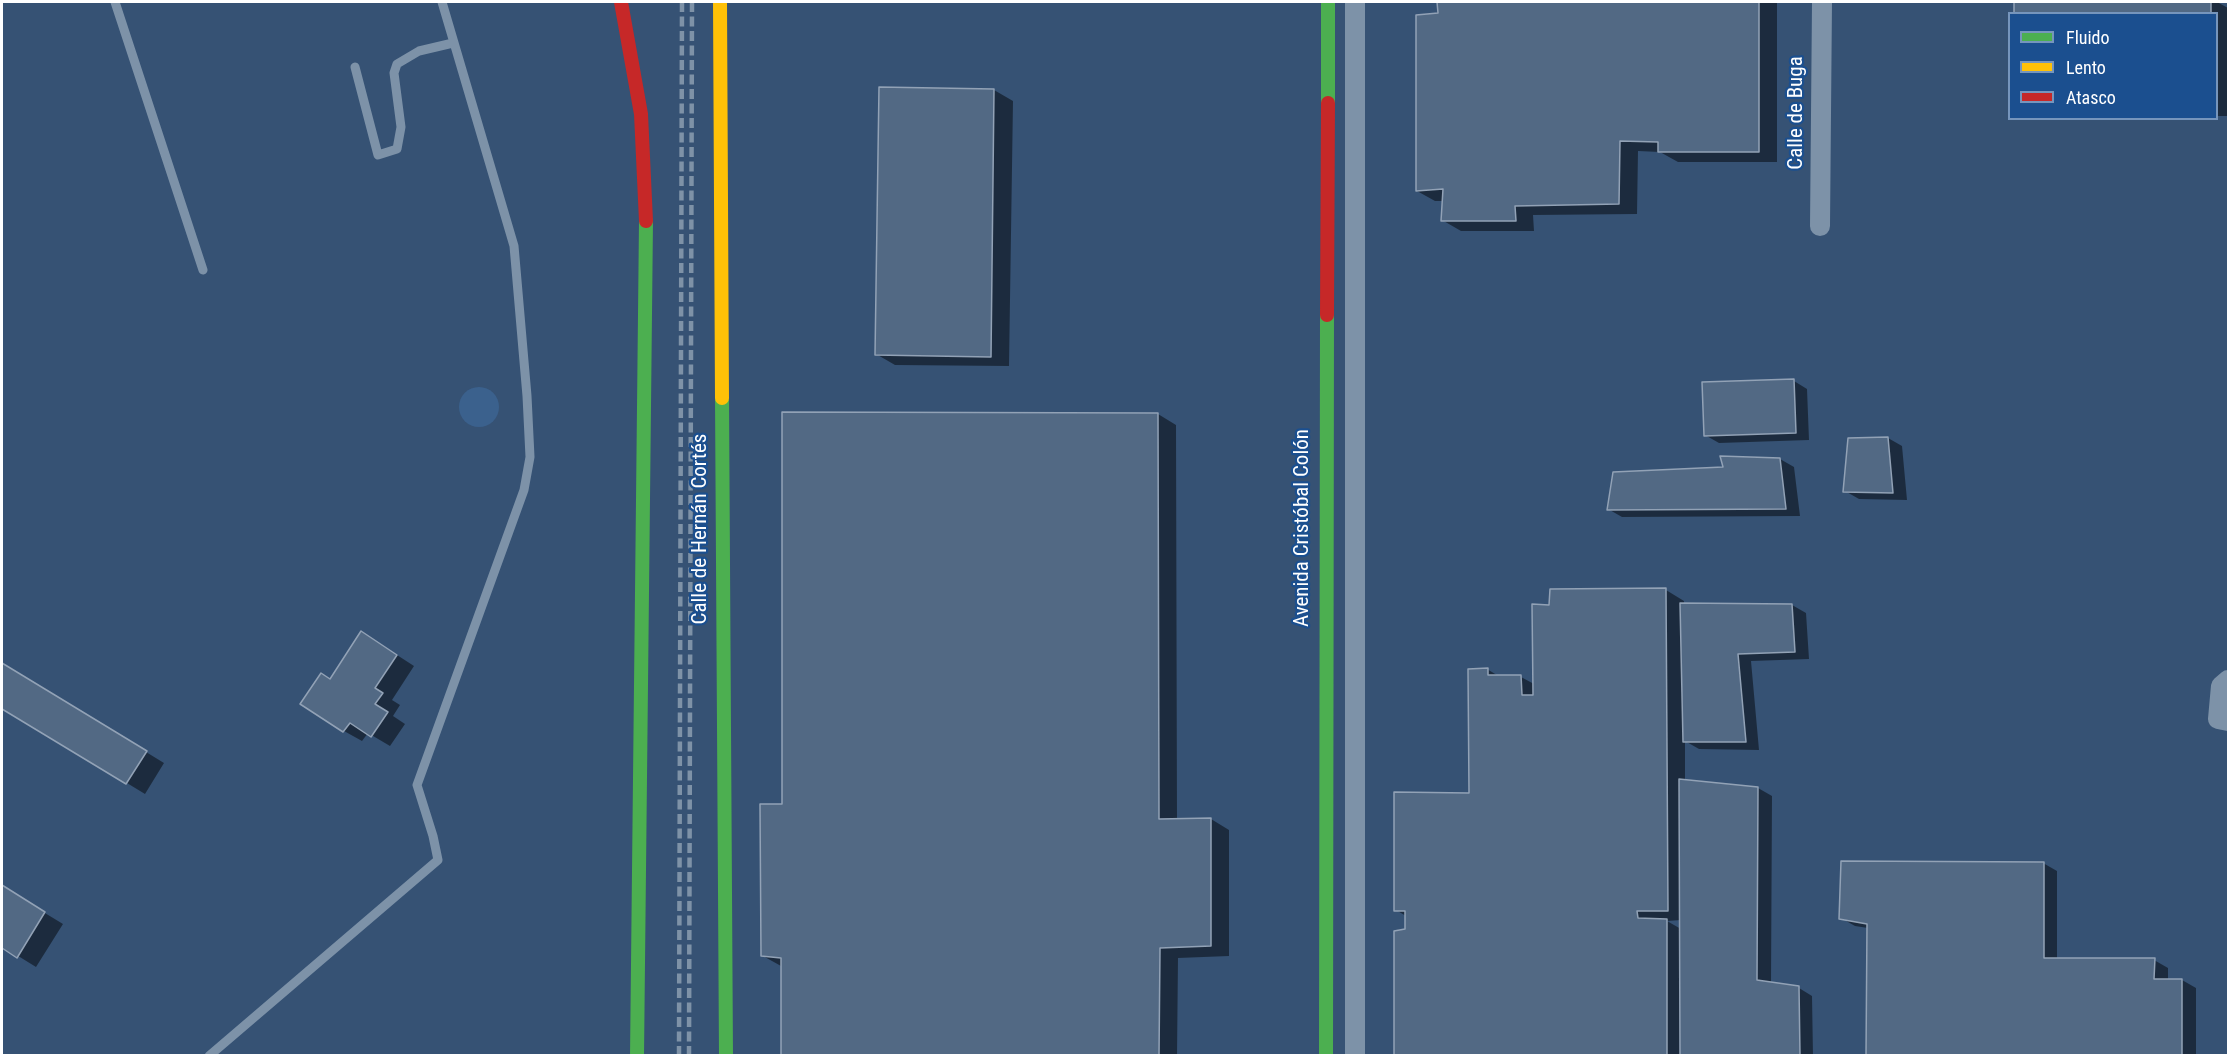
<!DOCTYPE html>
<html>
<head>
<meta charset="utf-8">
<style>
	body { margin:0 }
	#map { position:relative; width:2230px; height:1057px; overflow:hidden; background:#365274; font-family:"Roboto Condensed",sans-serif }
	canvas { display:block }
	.frame { position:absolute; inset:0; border:3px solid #fff; pointer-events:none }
	.legend { position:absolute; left:2008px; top:12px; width:210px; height:108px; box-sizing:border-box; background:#1b4f8f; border:2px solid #7695bc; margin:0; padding:8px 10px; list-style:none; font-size:18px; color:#fff }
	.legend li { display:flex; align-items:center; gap:12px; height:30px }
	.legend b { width:30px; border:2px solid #7695bc }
</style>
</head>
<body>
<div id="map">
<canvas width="2230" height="1057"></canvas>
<div class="frame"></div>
<ul class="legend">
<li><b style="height:8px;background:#4caf50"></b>Fluido</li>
<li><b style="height:8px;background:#ffc107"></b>Lento</li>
<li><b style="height:8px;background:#c62828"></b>Atasco</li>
</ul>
</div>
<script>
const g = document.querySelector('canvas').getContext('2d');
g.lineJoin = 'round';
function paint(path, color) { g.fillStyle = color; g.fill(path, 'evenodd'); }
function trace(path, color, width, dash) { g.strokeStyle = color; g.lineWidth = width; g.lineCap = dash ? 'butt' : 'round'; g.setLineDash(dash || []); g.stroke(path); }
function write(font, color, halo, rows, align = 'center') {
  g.font = font + ' "Roboto Condensed",sans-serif'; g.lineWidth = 4.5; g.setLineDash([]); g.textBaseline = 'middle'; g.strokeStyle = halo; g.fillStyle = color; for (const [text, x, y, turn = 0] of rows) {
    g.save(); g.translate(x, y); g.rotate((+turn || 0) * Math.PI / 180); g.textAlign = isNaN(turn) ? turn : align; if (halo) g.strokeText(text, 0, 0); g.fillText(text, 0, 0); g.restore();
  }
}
const water = new Path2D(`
	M459 407a20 20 0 1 1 40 0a20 20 0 1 1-40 0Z`);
const shadow = new Path2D(`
	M1439,2h338v160h-99l-18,-10 -22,-1 -1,63 -104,1 1,16h-73l-19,-11 2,-19h-9l-18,-10z
	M2016,2h201l11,6v108h-12v-102h-200z
	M880,89l114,1 19,11 -4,265 -114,-1 -19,-11z
	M1794,381l13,8 2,51 -90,3 -14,-8z
	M1158,414l18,11 1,395 34,-1 18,11v126l-51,2 -1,98h-395l-1,-90 -18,-10 21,-151z
	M1888,438l14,8 5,54 -48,-1 -14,-8z
	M1780,459l14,8 6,49 -178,1 -14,-8 117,-41z
	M1666,590l18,11v4h108l14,8 3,46 -58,2 8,89 -60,-1 -14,-8v40l73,7 14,8 -1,188 28,4 13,8 1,60h-418l12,-125 -1,-15 -10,-6 74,-116 17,-125 13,8h21l13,7 16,-78zM1681,920v9l-14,-8z
	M380,644l34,22 -22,34 8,5 -7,11 12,8 -15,22 -22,-13 -6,8 -18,-10 -13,-50z
	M2,664l162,99 -19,31 -143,-87z
	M2043,863l14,8v88l97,1 14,8v12h14l14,8v68h-328v-128l-13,-2 -14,-8z
	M2,887l61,37 -27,43 -34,-21z`);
const building = new Path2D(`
	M1437,2h322v150h-101v-10l-38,-1 -1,63 -104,2 1,15h-75l2,-32 -27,2v-176l22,-2z
	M2014,2h197v12h-197z
	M879,87l115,2 -3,268 -116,-2z
	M1794,379l2,54 -92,3 -2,-54z
	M782,412l376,1 1,406 52,-1v128l-51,2 -1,108h-378v-98l-20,-2 -1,-152h22z
	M1888,437l5,56 -50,-1 5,-54z
	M1720,456l60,2 6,51 -179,1 6,-38 110,-5z
	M1666,588l2,323h-31l1,7 29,1v137h-273v-125l11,-2v-18h-11v-119l75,1 -1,-124 20,-1v7h33l1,20h11l-1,-91 17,1 1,-16z
	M1680,603l112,1 3,48 -57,2 8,88h-63z
	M361,631l36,24 -22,33 8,5 -8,11 13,8 -17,25 -21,-14 -7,9 -43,-28 21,-31 9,6z
	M2,663l145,88 -21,33 -124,-75z
	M1679,779l79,8 -1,193 42,6 1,70h-120z
	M1841,861l203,1v96h111l-1,21h28v77h-316l1,-132 -28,-5z
	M2,885l43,27 -28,46 -15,-10z`);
const lane = new Path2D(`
	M115,2l88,268
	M355,67l23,88 19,-6 4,-22 -7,-54 3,-9 22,-13 34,-8
	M209,1056l229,-196 -5,-24 -16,-51 107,-295 6,-33 -3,-61 -13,-150 -72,-244`);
const street = new Path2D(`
	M1820,226l2,-224
	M2228,680l-7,6 -3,33 10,2
	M1355,1056v-1054`);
const fast = new Path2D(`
	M1328,103v-101
	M722,398l4,658
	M637,1056l9,-835
	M1326,1056l1,-741`);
const slow = new Path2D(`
	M720,2l2,396`);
const jam = new Path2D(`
	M621,2l20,112 5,107
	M1327,315l1,-212`);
const rail = new Path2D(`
	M679,1056l3,-1054
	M689,1056l3,-1054`);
const streetNames = [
	["Calle de Buga",1797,113,-90],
	["Avenida Cristóbal Colón",1303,528,-90],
	["Calle de Hernán Cortés",701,529,-90]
];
paint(water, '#3b618d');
paint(shadow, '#0007');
paint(building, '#526984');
trace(building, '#92a2b6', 1.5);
trace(lane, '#7d92a8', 9);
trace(street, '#7d92a8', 20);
trace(fast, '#4caf50', 14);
trace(slow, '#ffc107', 14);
trace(jam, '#c62828', 14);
trace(rail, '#7e92a7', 4.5, [10, 4.5]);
write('21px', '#fff', '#1b4f8f', streetNames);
</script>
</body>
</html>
